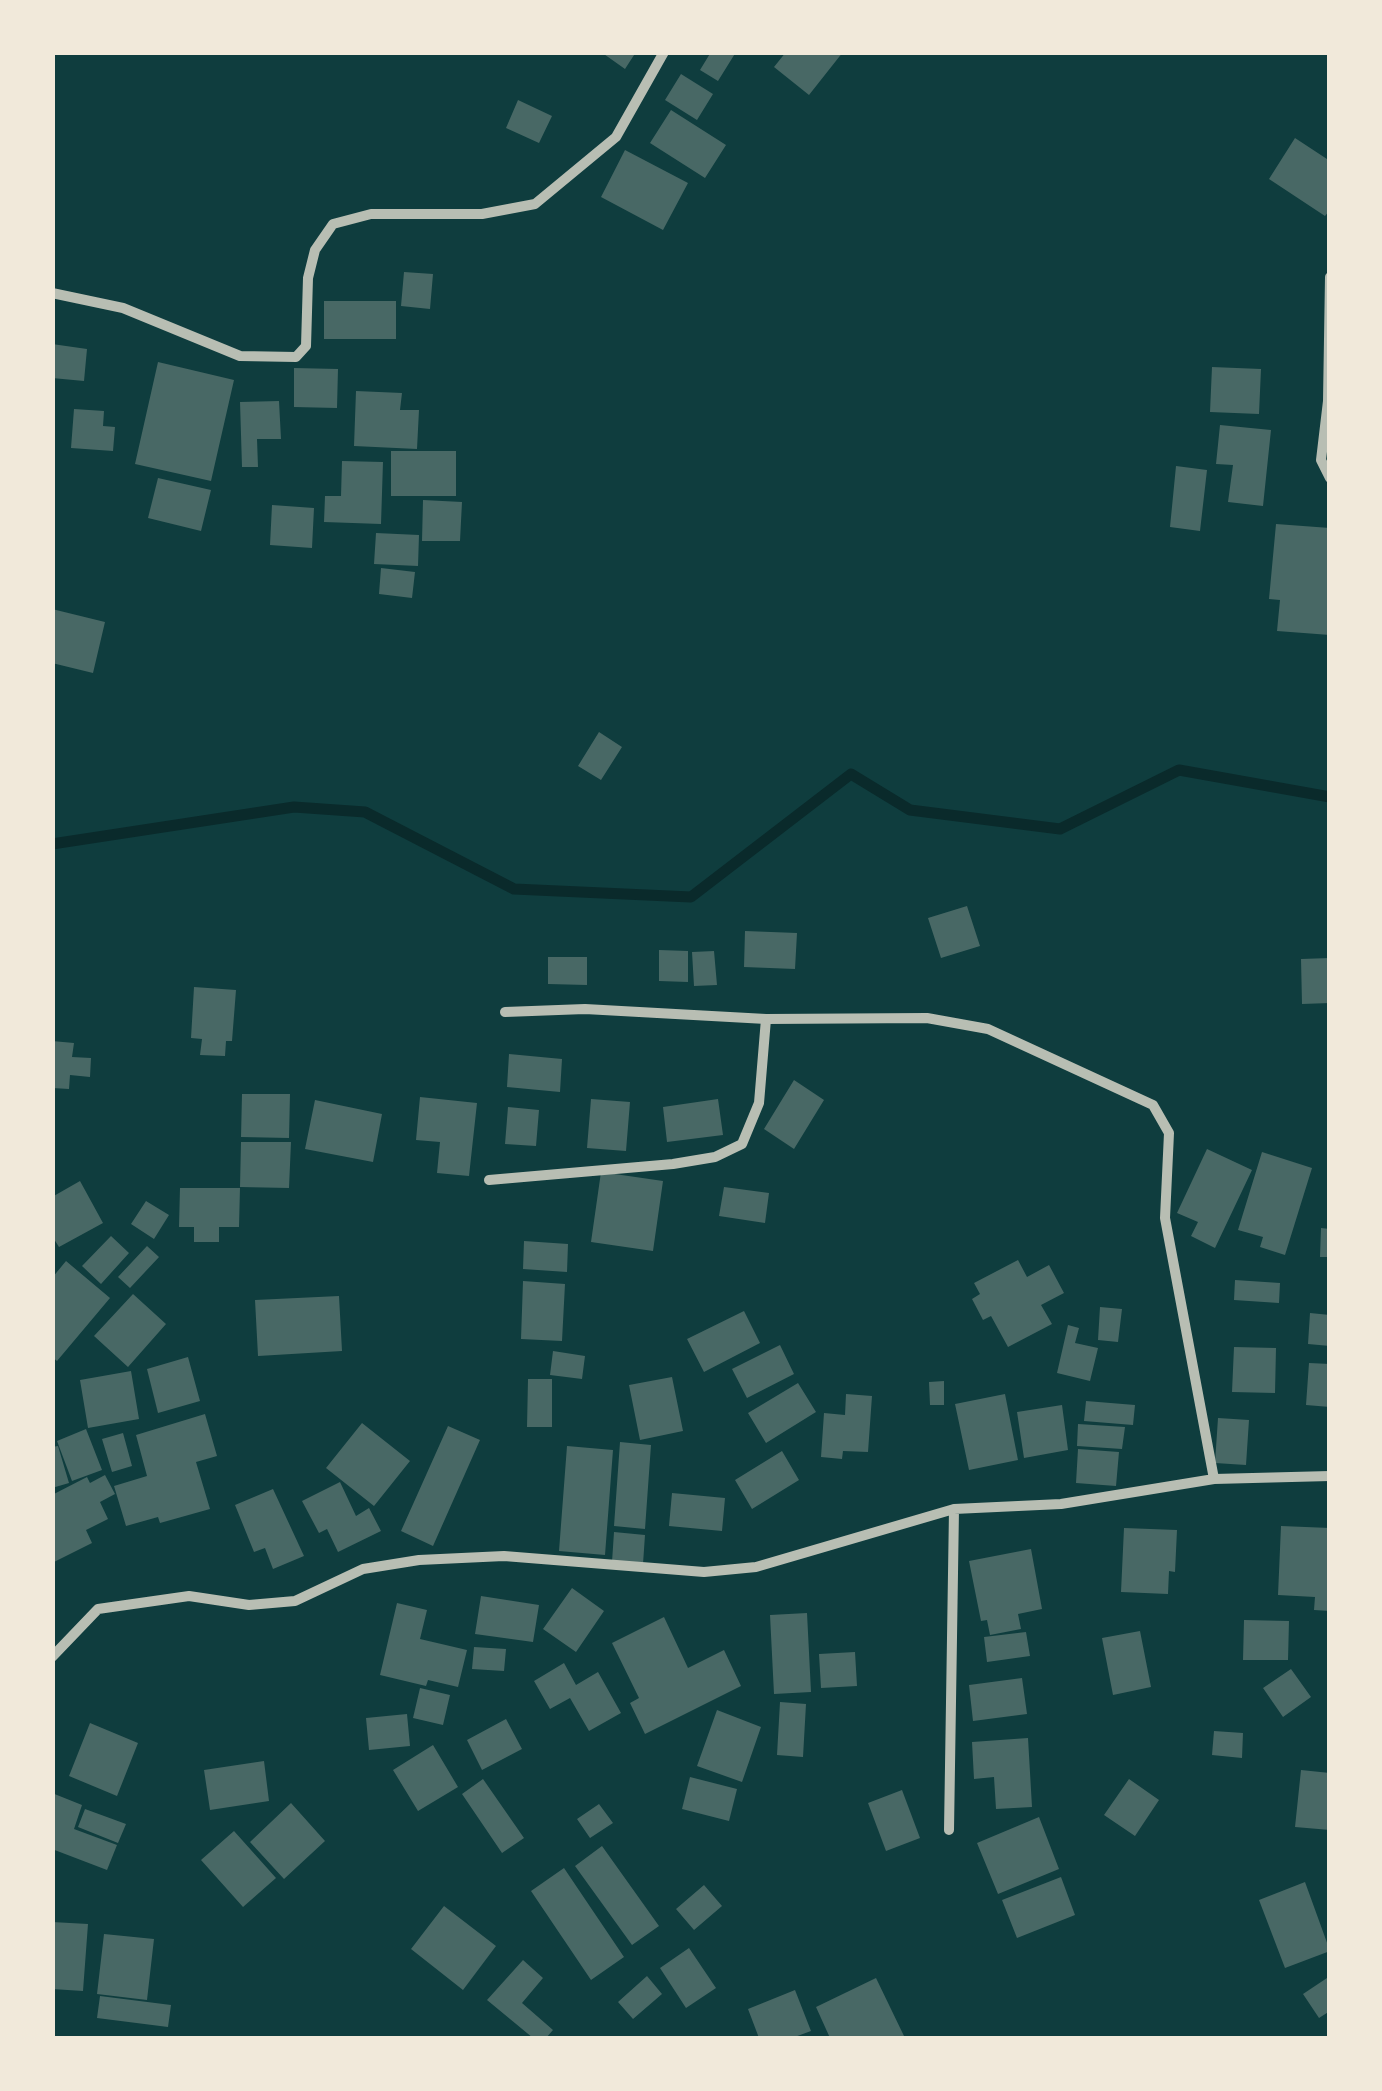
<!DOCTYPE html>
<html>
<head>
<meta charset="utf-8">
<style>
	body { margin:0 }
	#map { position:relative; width:1382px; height:2091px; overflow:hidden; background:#0f3d3e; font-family:Manrope,sans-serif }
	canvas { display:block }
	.frame { position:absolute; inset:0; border:55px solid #f1e9da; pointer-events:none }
</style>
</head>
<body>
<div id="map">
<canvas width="1382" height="2091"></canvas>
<div class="frame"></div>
</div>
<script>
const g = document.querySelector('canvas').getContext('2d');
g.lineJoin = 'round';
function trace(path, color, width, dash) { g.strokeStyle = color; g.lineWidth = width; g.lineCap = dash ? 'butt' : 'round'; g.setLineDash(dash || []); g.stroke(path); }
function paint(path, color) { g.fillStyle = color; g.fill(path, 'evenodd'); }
const stream = new Path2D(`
	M52,844l242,-37 71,5 149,77 177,8 160,-123 59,36 150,19 119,-59 151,27`);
const building = new Path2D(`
	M601,52h35l-11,17z
	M711,52h25l-18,29 -18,-11z
	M786,52h57l-34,43 -35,-28z
	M681,74l32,20 -16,26 -32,-20z
	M518,100l34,16 -13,27 -33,-15z
	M671,110l55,35 -21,33 -55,-35z
	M1295,138l35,23v49l-5,6 -56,-37z
	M625,150l63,33 -25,47 -62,-33z
	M404,272l29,2 -3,35 -29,-3z
	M324,301h72v38h-72z
	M52,344l35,5 -3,32 -32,-3z
	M158,362l76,18 -23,101 -76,-17z
	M1212,367l49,2 -2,45 -49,-2z
	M294,368l44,1 -1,39 -43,-1z
	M356,391l46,2 -2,17h19l-2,39 -63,-3z
	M279,401l2,38h-24l1,28h-16l-2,-65z
	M74,409l30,2 -1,15 12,1 -2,24 -42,-3z
	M1220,425l51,5 -8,76 -35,-4 5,-37 -17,-1z
	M391,451h65v45h-65z
	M342,461l41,1 -2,62 -57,-2 1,-26h16z
	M1176,466l31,4 -7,61 -30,-4z
	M158,478l53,12 -10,41 -53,-13z
	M423,500l39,2 -2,39h-38z
	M272,505l42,3 -2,40 -42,-3z
	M1276,524l54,4v107l-53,-4 3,-31 -11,-1z
	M376,533l43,2 -1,31 -44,-2z
	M381,568l34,4 -3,26 -33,-4z
	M52,609l53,13 -12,51 -41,-10z
	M599,732l23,15 -21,33 -23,-14z
	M967,906l13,40 -39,12 -13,-40z
	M745,931l52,2 -2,36 -51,-2z
	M659,950l29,1v31l-29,-1z
	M714,951l3,34 -23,1 -2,-34z
	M548,957h39v28l-39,-1z
	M1330,958v45l-28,1 -1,-45z
	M194,987l42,3 -4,51h-6l-1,15 -25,-1 2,-16 -11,-1z
	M52,1041l22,2 -2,14 19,1 -1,19 -20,-2 -1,14 -17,-1z
	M509,1054l53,5 -2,33 -53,-5z
	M794,1080l30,20 -30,49 -30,-20z
	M242,1094h48l-1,44 -48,-1z
	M420,1097l57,6 -8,73 -32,-3 3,-31 -24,-2z
	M591,1099l39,3 -4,49 -39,-3z
	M718,1099l5,36 -56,7 -4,-35z
	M315,1100l67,14 -9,48 -68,-13z
	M508,1107l31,3 -3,36 -31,-2z
	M241,1142h50l-2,46 -49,-1z
	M1207,1149l45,21 -37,78 -24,-12 7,-14 -21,-9z
	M1262,1152l50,16 -27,87 -25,-8 3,-10 -25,-7z
	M601,1172l62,9 -10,70 -62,-9z
	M80,1181l23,42 -44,24 -7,-11v-39z
	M724,1187l45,6 -4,30 -46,-7z
	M180,1188h60l-1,39h-20v15h-25v-15h-15z
	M146,1201l23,14 -15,24 -23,-15z
	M1321,1228l9,1v28h-10z
	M111,1236l18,17 -28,31 -19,-18z
	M524,1241l44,3 -1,28 -44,-3z
	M147,1246l12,11 -29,31 -12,-11z
	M1018,1260l9,17 22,-12 15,28 -23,12 11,19 -44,23 -17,-31 -8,4 -11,-21 8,-5 -6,-11z
	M66,1261l44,37 -53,63 -5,-4v-79z
	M1235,1280l45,3 -1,20 -45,-3z
	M523,1281l42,3 -3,57 -41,-2z
	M133,1294l33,30 -38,43 -34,-31z
	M339,1296l3,55 -84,5 -3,-56z
	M1100,1307l22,2 -4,33 -20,-2z
	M744,1311l16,32 -56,29 -17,-33z
	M1310,1313l20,2v31l-22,-2z
	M1068,1325l11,3 -4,15 23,5 -8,33 -33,-8z
	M780,1345l14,29 -47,24 -15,-29z
	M1234,1347l42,1 -1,45 -43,-1z
	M553,1351l32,5 -3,23 -32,-4z
	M188,1357l12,44 -42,12 -11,-44z
	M1309,1363l21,1v43l-24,-2z
	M131,1371l8,48 -51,9 -8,-48z
	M672,1377l11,54 -43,9 -11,-55z
	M528,1379h24v48h-25z
	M944,1381v24h-14l-1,-23z
	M798,1383l18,29 -50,31 -18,-30z
	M846,1394l26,2 -4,56 -25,-1 -1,8 -21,-2 3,-44 21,2z
	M1005,1394l13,66 -49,10 -14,-66z
	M1086,1401l49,4 -2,20 -49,-4z
	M1062,1405l6,45 -44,8 -7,-46z
	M205,1414l12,42 -21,6 14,47 -50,14 -2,-6 -32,9 -12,-40 33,-10 -11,-41z
	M1218,1418l31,2 -3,45 -31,-2z
	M362,1423l48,38 -36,45 -48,-38z
	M1078,1424l47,3 -3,22 -45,-3z
	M448,1426l32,14 -47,106 -32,-15z
	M86,1429l16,41 -30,11 -15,-40z
	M123,1433l9,33 -20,6 -10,-33z
	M620,1442l31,3 -6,84 -31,-3z
	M58,1446l11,37 -17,5v-41z
	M567,1446l46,4 -8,105 -46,-4z
	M1078,1449l41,3 -3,34 -40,-3z
	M782,1451l17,29 -47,29 -17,-29z
	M105,1475l10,19 -15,8 8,17 -22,11 6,13 -40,20v-68l35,-18 3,6z
	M340,1482l16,34 13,-8 12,23 -43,21 -11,-23 -8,4 -17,-32z
	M273,1489l31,67 -31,13 -8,-21 -11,4 -19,-47z
	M672,1493l53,5 -3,33 -53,-5z
	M1281,1526l49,2v83l-16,-1 1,-13 -37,-2z
	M1124,1528l53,2 -2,42 -6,-1 -1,23 -47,-2z
	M614,1532l31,3 -2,29 -31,-2z
	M1031,1549l11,60 -24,5 3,15 -31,6 -3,-15 -6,1 -12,-60z
	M572,1588l32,23 -28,41 -33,-23z
	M481,1596l58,9 -6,37 -58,-8z
	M397,1603l30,7 -7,29 47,11 -9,37 -30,-7 -2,6 -46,-11z
	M807,1613l4,79 -37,2 -4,-79z
	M664,1617l24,51 36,-18 17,36 -96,48 -15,-31 9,-5 -27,-55z
	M1244,1620l45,1 -1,39h-45z
	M1140,1631l11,56 -38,8 -11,-57z
	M1026,1632l4,24 -43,6 -3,-25z
	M474,1647l32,2 -2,22 -32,-2z
	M855,1652l2,34 -36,2 -2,-34z
	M564,1663l12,22 22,-13 23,41 -32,18 -19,-33 -20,11 -16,-28z
	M1291,1669l20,28 -28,20 -20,-29z
	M1022,1678l5,36 -54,7 -4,-36z
	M420,1688l30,7 -7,30 -30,-7z
	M780,1702l26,2 -3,53 -26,-2z
	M717,1710l44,17 -19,55 -45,-16z
	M407,1714l3,32 -41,4 -3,-32z
	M506,1719l16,30 -40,21 -15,-30z
	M90,1723l48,20 -21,53 -48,-20z
	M1214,1731l29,2 -1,25 -30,-3z
	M1028,1738l4,69 -36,2 -2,-32 -20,2 -2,-37z
	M433,1745l25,42 -40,24 -25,-41z
	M264,1761l5,40 -59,9 -6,-40z
	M1301,1770l29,3v57l-35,-3z
	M690,1777l47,12 -8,32 -47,-12z
	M483,1779l41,59 -22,15 -40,-59z
	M1129,1779l30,21 -24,36 -31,-21z
	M902,1790l18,48 -34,13 -18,-48z
	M52,1793l30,12 -8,24 43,16 -10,25 -55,-21z
	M291,1803l34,38 -41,38 -34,-37z
	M599,1804l14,19 -23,15 -13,-19z
	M85,1809l41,15 -8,19 -40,-16z
	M1039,1817l20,52 -61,25 -21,-51z
	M234,1831l42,47 -33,29 -42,-47z
	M602,1846l57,80 -27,19 -57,-79z
	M564,1868l60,89 -33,23 -60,-89z
	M1061,1877l14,38 -58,23 -15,-38z
	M1305,1882l25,69 -45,17 -26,-68z
	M704,1885l18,21 -28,24 -18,-21z
	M444,1906l52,40 -33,44 -52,-41z
	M52,1922l36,2 -5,67 -31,-2z
	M104,1934l50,5 -7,61 -50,-6z
	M689,1948l27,40 -30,20 -26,-40z
	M523,1960l20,18 -21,25 31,27 -7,8h-13l-46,-38z
	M647,1976l15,18 -29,25 -15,-17z
	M1330,1976v35l-11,7 -16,-24z
	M876,1978l28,58 -74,2 -14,-31z
	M795,1990l16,41 -19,7h-33l-11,-29z
	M100,1996l71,9 -3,22 -71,-9z`);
const minor = new Path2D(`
	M1330,277l-2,124 -7,59 9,18
	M52,293l71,15 117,48 56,1 10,-11 2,-68 7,-28 18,-26 38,-10h111l53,-10 81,-67 48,-85
	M505,1012l80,-3 181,10 161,-1 61,11 165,76 16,28 -4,85 49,261
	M489,1180l184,-16 42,-7 27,-13 17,-41 7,-84
	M52,1657l46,-48 91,-13 60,9 46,-4 68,-32 56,-9 85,-4 200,16 52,-5 198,-58 107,-5 153,-25 116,-3
	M949,1830l5,-321`);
trace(stream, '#0a2a2b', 11);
paint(building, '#486865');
trace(minor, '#b8beb3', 10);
</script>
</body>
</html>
